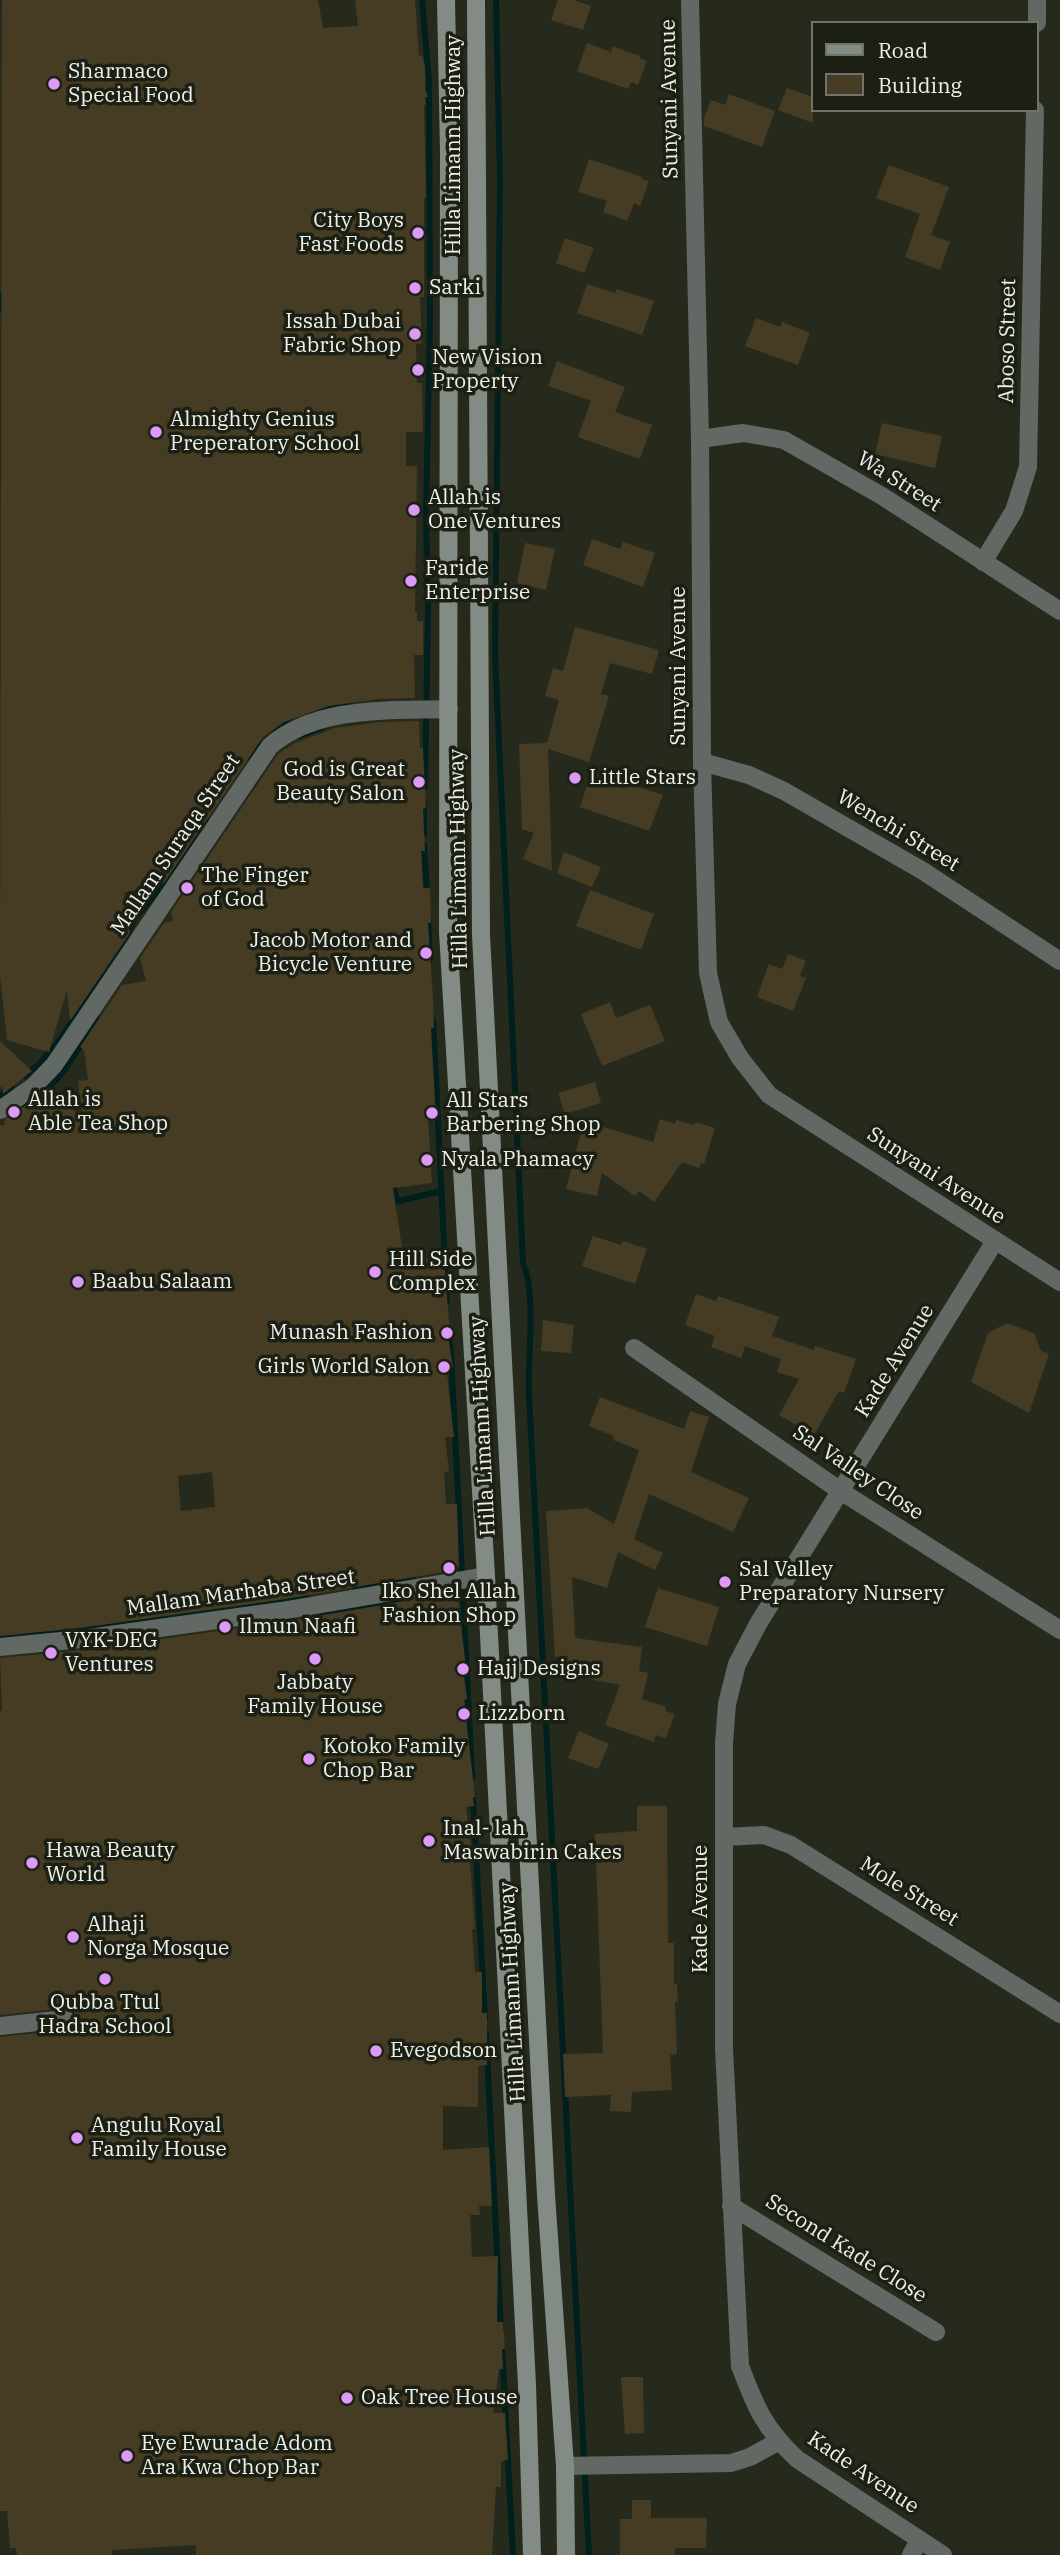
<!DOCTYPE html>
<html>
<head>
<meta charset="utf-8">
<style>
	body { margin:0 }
	#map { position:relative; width:1060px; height:2555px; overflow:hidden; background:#262a1d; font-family:"IBM Plex Serif",serif }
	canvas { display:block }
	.legend { position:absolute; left:811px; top:21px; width:228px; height:91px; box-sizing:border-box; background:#1c2014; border:2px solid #707369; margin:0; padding:9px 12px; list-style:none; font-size:21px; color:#edf0e8 }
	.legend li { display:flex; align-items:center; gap:14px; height:35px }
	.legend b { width:35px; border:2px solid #707369 }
</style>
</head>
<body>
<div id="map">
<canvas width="1060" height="2555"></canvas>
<ul class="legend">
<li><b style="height:9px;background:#828c85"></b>Road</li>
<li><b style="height:19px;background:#463c24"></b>Building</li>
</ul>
</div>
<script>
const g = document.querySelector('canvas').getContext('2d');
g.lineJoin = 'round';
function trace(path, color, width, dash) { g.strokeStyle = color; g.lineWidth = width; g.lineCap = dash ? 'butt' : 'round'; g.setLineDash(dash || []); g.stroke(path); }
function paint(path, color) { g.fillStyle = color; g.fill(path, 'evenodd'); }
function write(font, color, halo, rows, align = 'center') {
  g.font = font + ' "IBM Plex Serif",serif'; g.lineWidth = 7; g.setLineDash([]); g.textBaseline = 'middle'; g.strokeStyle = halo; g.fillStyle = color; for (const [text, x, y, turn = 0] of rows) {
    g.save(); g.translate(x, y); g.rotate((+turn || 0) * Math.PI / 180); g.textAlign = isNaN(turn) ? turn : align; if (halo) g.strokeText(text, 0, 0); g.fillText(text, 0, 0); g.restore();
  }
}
const stream = new Path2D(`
	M422,0l7,80 1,238 -4,197 2,96 -3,177
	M496,0l4,180 -5,475 28,608c14,32 4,95 6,132l60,1160
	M0,297l3,13
	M308,712l40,-10
	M299,736l22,-8
	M249,756l34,-30 8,-11
	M424,834v-31
	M424,845l3,48
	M119,899l13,9h11
	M428,915l2,45
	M433,1020l14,282
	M25,1076l15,-13 19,-22 63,-95 12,-27 34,-39 38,-59
	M0,1097l11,-10
	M17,1107c43,-17 57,-52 79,-89
	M393,1180l4,22
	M395,1202l46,-11
	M447,1327l4,25 21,425
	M355,1590l58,-13
	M321,1613l86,-12
	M0,1638h14l293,-40
	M473,1799l12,219
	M486,2033l15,297
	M502,2347l11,208`);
const building = new Path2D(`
	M2,0h316l5,28 35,-2 -3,-26h60l4,56 3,-1 3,11v23l3,8h-3l1,8h-2l2,92 -2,1v99h-4l2,46 -6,1 1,39h5l1,49h-17v34h11l-2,146h2v9h6v34h-9l1,43 -37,1 -49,7 -45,16 -21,15 -99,146 -40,10 6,40 -60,88 -3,-31 -18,62 -42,-12 -7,-65z
	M558,0h16l17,6 -8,24 -32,-10z
	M587,43l24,9 1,-6 28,10 -1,2 8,3 -9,24 -7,-3 -3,7 -51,-18z
	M787,88l26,9v26l-35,-13z
	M729,94l46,17 -13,36 -58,-21v-8l7,-18 14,5z
	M589,159l53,18v2l7,2 -9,25 -6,-3 -7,18 -24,-9 4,-11 -29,-9z
	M889,165l60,22 -18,48 19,7 -10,28 -35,-13 15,-43 -44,-16z
	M565,238l29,10 -10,25 -28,-10z
	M587,284l28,9 2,-4 37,12 -12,34 -65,-22z
	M756,318l24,9 2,-5 28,11 -12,32 -53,-19z
	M557,361l68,26 -10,25 37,13 -12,34 -62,-22 13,-36 -43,-15z
	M882,423l60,13 -7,32 -60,-14z
	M592,539l28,10 3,-7 32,11 -12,34 -60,-22z
	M525,543l30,6 -9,41 -29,-7z
	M575,627l84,23 -7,24 -42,-11 -9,31 8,2 -20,66 -41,-13 4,122 -29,-12 11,-26 -12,-4 -3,-85 28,-1 12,-43 -14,-4 8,-28 10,3z
	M419,721l1,27h3l3,60 -3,1 2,42h-4l2,37h7l1,35h-3l5,76 1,29h-3l5,90h-8l4,65 -39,5 11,73 40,-3 6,77h-2l5,33 -4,1 -2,5 7,63h-9l4,34 -5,1 2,32h11l2,63h-5l1,3 -176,30 -199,28 -80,8v-511h5l-1,-5 35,-24 10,-9 33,31 -4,-37 10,-1 -4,-30 -4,-3 42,-62 24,-4 -6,-23 24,-35 9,-2 -2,-9 107,-158 17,-11 40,-15 45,-6zM212,1472l3,35 -34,4 -3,-35z
	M590,777l34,11 2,-5 37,12 -14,36 -69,-24z
	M564,852l37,15 -9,20 -35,-14z
	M590,890l64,24 -13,36 -65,-24z
	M788,954l18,7 -6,15 6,2 -13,33 -36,-14 12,-33 13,5z
	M610,1002l6,16 34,-13 15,36 -63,25 -21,-52z
	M0,1041l32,30 -29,23 -1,-7h-2z
	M595,1082l6,21 -36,11 -7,-21z
	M660,1119l15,5 1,-4 18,5 1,-3 20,6 -11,36 -3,-1 -2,5 -17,-6 -28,40 -15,-11 -4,5 -33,-23 -5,23 -31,-7 18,-68 69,21z
	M593,1236l28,9 2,-4 24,8 -12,35 -53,-18z
	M696,1294l20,7 2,-5 61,21 -7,19 42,14 1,-4 41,13 -12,34 -5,-2 -25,44 -35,-20 20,-36 -22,-7 4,-13 -36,-13 -4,12 -30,-11 4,-11 -30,-11z
	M543,1320l31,5 -3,28 -30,-2z
	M1007,1323l27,10 7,18 8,3 -20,59 -58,-31 17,-49z
	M600,1397l84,32 6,-18 19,6 -18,55 58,26 -16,34 -84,-38 -15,45 29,14 -8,17 -37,-18 -11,36 -35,-11 3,61 67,9 -3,24 9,2 -6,26 24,8 -1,4 10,3 -9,24 -10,-3 -2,7 -49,-17 15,-40 -56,-11 4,-18 -13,1 -9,-146 41,-3 27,16 25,-74 -26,-10 1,-4 -25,-10z
	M658,1588l61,19 -12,39 -62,-19z
	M457,1592l10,83 -3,1 3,23 -3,1 11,97h-2l1,9 -8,1 7,55 -3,1 5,66h-3l3,43h7v41h5v52l-9,1v41l-35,-1v44l46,-3 3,59h-13l1,9h-10l2,42 26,-1 -1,66h6l2,27h-3l1,20h-4l-6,44h12l3,47 -7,1v26h-5l-4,68h-296v-10l-84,5v5h-95l-1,-7h-6l-3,-37h-7v-474l66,-7 6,-2 4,-10 -2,-6 -10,-4 -64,7v-304h2l-2,-53 83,-8 200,-28z
	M579,1731l30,13 -11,25 -30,-11z
	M637,1806h30l1,137h6v41h3l1,18h-3l2,52 -7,1 2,35 -40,2 -1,20 -21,-1 1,-16 -46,2 -2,-43 40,-1 -8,-219 42,-3z
	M621,2377h22l1,56 -19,1z
	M632,2500h19v18h56l-1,30h-31v7h-55v-36h12z`);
const minor = new Path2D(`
	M1037,23v-23
	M700,439l43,-6 41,7 98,56 178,115
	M983,562l31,-51 14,-44 7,-357
	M702,762l47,13 35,16 139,80 137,90
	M0,1110l33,-23 21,-22 216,-319c48,-41 120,-35 179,-37
	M634,1348l208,144 218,138
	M0,1647l81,-8 200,-28 205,-35
	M724,1837l40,-2 27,10 269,169
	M0,2026l65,-7
	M731,2206l205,126
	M565,2466l166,-3 19,-6 29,-16
	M911,2555l8,-15
	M943,2555l-146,-96c-33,-31 -41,-51 -57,-93l-16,-317v-306l3,-39 10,-40 21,-40 237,-383`);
const tertiary = new Path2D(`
	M690,0l10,439 2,323 6,211 11,49 21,36 29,37 291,187`);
const secondary = new Path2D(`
	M446,0l3,150 -1,782 38,644 41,809 5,170
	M476,0l5,935 65,1260 19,271 1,89`);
const markers = [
	[54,84,7,"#dc99f5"],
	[418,233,7,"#dc99f5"],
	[415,288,7,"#dc99f5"],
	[415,334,7,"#dc99f5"],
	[418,370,7,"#dc99f5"],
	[156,432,7,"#dc99f5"],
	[414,510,7,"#dc99f5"],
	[411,581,7,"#dc99f5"],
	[575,778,7,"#dc99f5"],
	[419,782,7,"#dc99f5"],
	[187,888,7,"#dc99f5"],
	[426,953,7,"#dc99f5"],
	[14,1112,7,"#dc99f5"],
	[432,1113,7,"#dc99f5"],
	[427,1160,7,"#dc99f5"],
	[375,1272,7,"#dc99f5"],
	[78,1282,7,"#dc99f5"],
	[447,1333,7,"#dc99f5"],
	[444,1367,7,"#dc99f5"],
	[449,1568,7,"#dc99f5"],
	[725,1582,7,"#dc99f5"],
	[225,1627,7,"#dc99f5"],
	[51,1653,7,"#dc99f5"],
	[315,1659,7,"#dc99f5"],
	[463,1669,7,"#dc99f5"],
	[464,1714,7,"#dc99f5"],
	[309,1759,7,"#dc99f5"],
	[429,1841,7,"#dc99f5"],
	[32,1863,7,"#dc99f5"],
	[73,1937,7,"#dc99f5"],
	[105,1979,7,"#dc99f5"],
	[376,2051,7,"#dc99f5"],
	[77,2138,7,"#dc99f5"],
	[347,2398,7,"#dc99f5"],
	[127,2456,7,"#dc99f5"]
];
const poiNames = [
	["Sharmaco",68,72],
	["Special Food",68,96],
	["City Boys",404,221,"right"],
	["Fast Foods",404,245,"right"],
	["Sarki",429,288],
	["Issah Dubai",401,322,"right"],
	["Fabric Shop",401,346,"right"],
	["New Vision",432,358],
	["Property",432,382],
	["Almighty Genius",170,420],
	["Preperatory School",170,444],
	["Allah is",428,498],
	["One Ventures",428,522],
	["Faride",425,569],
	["Enterprise",425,593],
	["God is Great",405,770,"right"],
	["Beauty Salon",405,794,"right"],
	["Little Stars",589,778],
	["The Finger",201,876],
	["of God",201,900],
	["Jacob Motor and",412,941,"right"],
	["Bicycle Venture",412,965,"right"],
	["Allah is",28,1100],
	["Able Tea Shop",28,1124],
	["All Stars",446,1101],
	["Barbering Shop",446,1125],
	["Nyala Phamacy",441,1160],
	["Hill Side",389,1260],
	["Complex",389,1284],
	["Baabu Salaam",92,1282],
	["Munash Fashion",433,1333,"right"],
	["Girls World Salon",430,1367,"right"],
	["Sal Valley",739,1570],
	["Preparatory Nursery",739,1594],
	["Iko Shel Allah",449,1592,"center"],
	["Fashion Shop",449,1616,"center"],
	["Ilmun Naafi",239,1627],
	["VYK-DEG",65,1641],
	["Ventures",65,1665],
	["Hajj Designs",477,1669],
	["Jabbaty",315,1683,"center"],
	["Family House",315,1707,"center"],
	["Lizzborn",478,1714],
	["Kotoko Family",323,1747],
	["Chop Bar",323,1771],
	["Inal- lah",443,1829],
	["Maswabirin Cakes",443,1853],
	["Hawa Beauty",46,1851],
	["World",46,1875],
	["Alhaji",87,1925],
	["Norga Mosque",87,1949],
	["Qubba Ttul",105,2003,"center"],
	["Hadra School",105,2027,"center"],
	["Evegodson",390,2051],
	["Angulu Royal",91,2126],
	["Family House",91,2150],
	["Oak Tree House",361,2398],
	["Eye Ewurade Adom",141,2444],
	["Ara Kwa Chop Bar",141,2468]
];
const streetNames = [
	["Sunyani Avenue",670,99,-91],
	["Hilla Limann Highway",454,145,-90],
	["Aboso Street",1008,341,-89],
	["Wa Street",899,482,32],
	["Sunyani Avenue",679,666,-90],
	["Wenchi Street",898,831,31],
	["Mallam Suraqa Street",176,845,-56],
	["Hilla Limann Highway",459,859,-91],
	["Sunyani Avenue",936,1176,33],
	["Kade Avenue",895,1361,-58],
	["Hilla Limann Highway",483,1426,-93],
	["Sal Valley Close",858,1473,34],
	["Mallam Marhaba Street",241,1593,-8],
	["Mole Street",909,1892,32],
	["Kade Avenue",701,1909,-90],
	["Hilla Limann Highway",513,1992,-93],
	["Second Kade Close",846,2249,32],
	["Kade Avenue",863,2473,34]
];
trace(stream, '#001f1d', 6);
paint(building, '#463c24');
trace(minor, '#626863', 18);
trace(tertiary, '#626863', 18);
trace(secondary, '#828c85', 18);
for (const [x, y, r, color] of markers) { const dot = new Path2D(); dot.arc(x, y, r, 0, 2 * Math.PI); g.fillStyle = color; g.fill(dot); trace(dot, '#1c2014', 2.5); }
write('21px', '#edf0e8', '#1c2014', poiNames, 'left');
write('21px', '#edf0e8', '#1c2014', streetNames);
</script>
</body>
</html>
